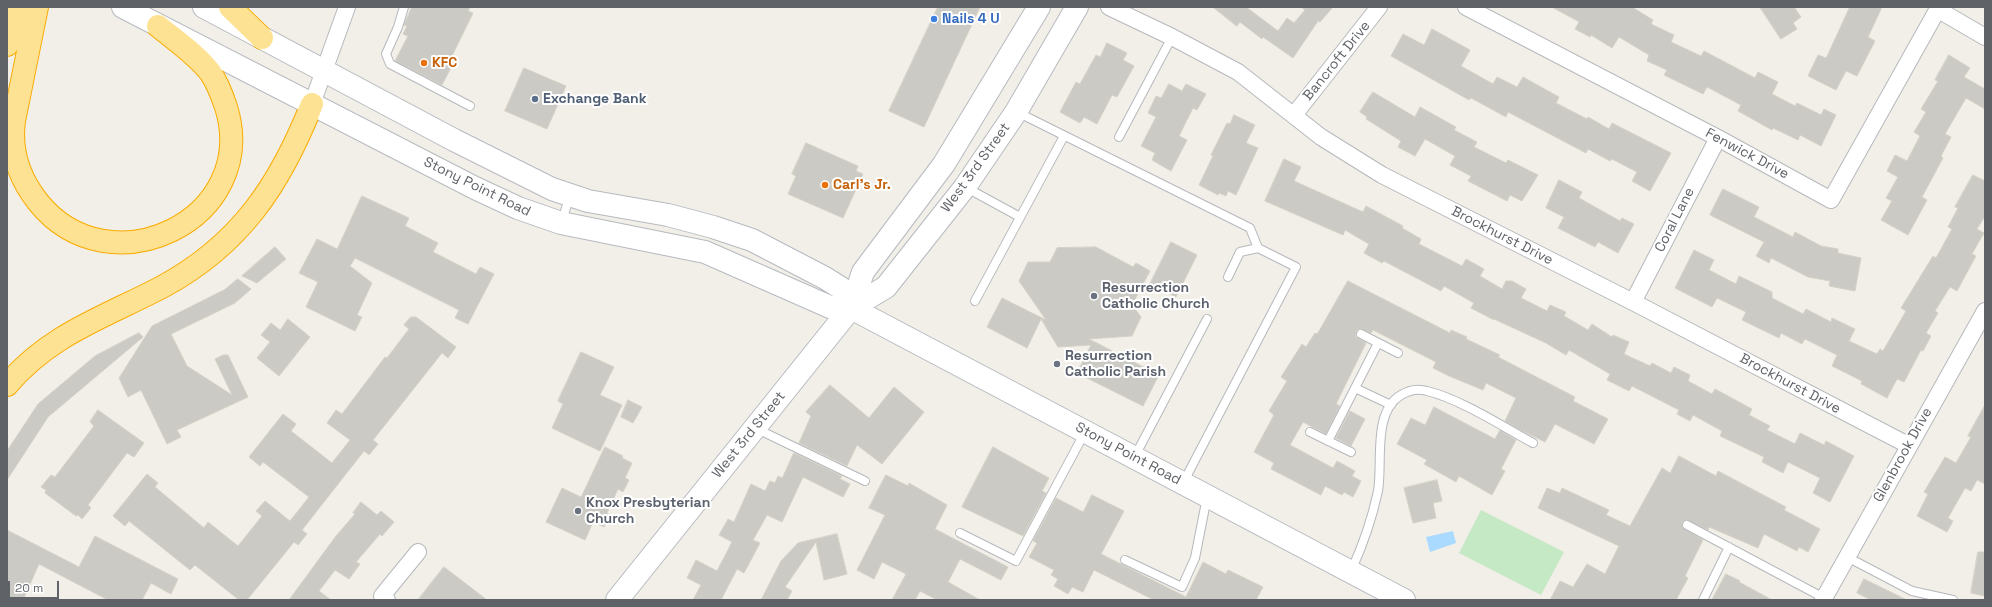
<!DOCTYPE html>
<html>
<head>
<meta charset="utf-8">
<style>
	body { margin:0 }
	#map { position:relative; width:1992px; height:607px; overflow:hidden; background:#f1efe8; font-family:"Space Grotesk",sans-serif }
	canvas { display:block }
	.frame { position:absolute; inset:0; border:8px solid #5f6368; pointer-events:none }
	.scale { position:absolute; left:8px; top:581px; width:51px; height:18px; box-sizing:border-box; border:2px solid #5f6368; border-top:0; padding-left:5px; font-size:12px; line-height:14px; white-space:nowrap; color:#5f6368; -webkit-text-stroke:3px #fff; paint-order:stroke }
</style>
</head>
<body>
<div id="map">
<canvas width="1992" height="607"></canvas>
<div class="frame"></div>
<div class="scale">20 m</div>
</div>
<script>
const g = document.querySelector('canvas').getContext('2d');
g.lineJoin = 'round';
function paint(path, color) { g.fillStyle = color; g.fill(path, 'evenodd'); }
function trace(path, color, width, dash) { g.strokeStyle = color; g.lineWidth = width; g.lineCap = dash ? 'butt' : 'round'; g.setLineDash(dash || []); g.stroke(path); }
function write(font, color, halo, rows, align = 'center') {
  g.font = font + ' "Space Grotesk",sans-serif'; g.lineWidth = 4; g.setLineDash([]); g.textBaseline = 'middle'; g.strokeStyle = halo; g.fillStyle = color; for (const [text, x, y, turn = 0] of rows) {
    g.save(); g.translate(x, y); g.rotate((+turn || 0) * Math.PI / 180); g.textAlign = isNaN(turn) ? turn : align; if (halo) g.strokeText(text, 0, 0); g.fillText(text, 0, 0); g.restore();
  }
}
const green = new Path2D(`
	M1481,510l83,42 -23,43 -82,-42z`);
const water = new Path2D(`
	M1453,531l3,12 -26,9 -4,-15z`);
const building = new Path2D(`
	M412,7h58l-2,4 5,2 -22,45 4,2 -13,25 -47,-24 13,-25 -5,-2 4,-8 -3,-1z
	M938,7h42l-56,120 -35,-16z
	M1213,7h33l32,24 9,-13 7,5 11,-13 -4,-3h32l-13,15 -2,-1 -25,37 -30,-21 -1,2 -22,-17 -3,4z
	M1552,7h80l21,13 -2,4 23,11 -3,7 30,14 3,-5 51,27 3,-6 20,10 -6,12 23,12 2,-3 24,12 3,-6 12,6 -15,31 -21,-11 -2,5 -25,-12 -1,2 -34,-19 3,-6 -34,-18 -4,7 -39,-19 3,-5 -20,-9 2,-6 -30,-18 -7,11 -21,-13 -1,2 -15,-8 4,-7z
	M1760,7h34l7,10 -8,6 4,6 -16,10z
	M1850,7h32l-14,30 7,4 -18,35 -11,-5 -10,19 -28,-14 10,-21 8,3z
	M1432,29l38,21 -9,16 32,18 4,-7 20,10 6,-10 36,20 -3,6 31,16 1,-2 21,12 3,-6 59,30 -21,38 -18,-10 5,-9 -25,-13 -2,2 -22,-12 -2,4 -78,-41 -2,5 -35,-19 -2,2 -78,-44 12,-22 21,11z
	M1107,43l20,10 -4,7 11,6 -17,31 -5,-2 -15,29 -13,-7 -4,6 -20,-11 16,-30 4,2 16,-29 4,2z
	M1949,55l21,13 -6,9 21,12v20l-19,-11 -21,36 6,3 -10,19 2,2 -21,39 5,3 -19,35 -27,-15 11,-19 -6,-3 12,-21 -11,-6 8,-16 12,6 13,-25 -6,-4 12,-20 -5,-3 17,-28 -3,-1z
	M524,68l42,18 -19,43 -42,-18z
	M1169,84l13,7 4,-7 20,10 -9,16 -4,-2 -14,28 8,4 -16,31 -19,-11 3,-7 -14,-7 15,-29 -8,-4 8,-17 5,2z
	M1373,92l42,25 5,-10 36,20 -2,3 23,12 -3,5 32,16 2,-3 30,15 -16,26 -12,-6 -3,6 -39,-20 3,-5 -21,-11 5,-9 -30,-17 -10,17 -17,-9 3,-6 -35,-22 1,-2 -7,-5z
	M1234,115l21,10 -9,18 12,5 -22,47 -8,-4 -2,5 -7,-3 -1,2 -19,-10 14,-29 -2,-1 16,-32 3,1z
	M806,143l52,23 -2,5 7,3 -20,44 -55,-24 8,-18 -4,-2z
	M1284,159l17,8 -7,14 69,31 3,-6 37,20 -1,2 19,11 -2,5 43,22 4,-7 18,10 -4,7 22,13 4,-8h6l14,8 -5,9 26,13 3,-6 16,7 -2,4 24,14 4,-6 20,13 1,-2 16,7 -5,12 26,12 2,-3 19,10 3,-6 16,8 -2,6 24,13 3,-5 37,20 -3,6 21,11 -3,4 28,14 5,-11 24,12 2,-4 28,15 -24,46 -17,-9 7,-15 -32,-16 -5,11 -21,-11 2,-5 -44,-21 2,-5 -29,-16 -3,6 -13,-7 2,-4 -47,-24 -3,5 -22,-11 3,-6 -41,-24 -3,5 -20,-12 -52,-24v1l-23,-12 3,-5 -30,-17 -3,5 -57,-30 -2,2 -18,-10 5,-9 -24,-14 -2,5 -78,-34z
	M1973,175l12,6v35l-8,13 7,4 -12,21 4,2 -19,35 -7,-4 -15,24 3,2 -12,20 5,3 -8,15 -2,-1 -17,32 -7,-3 -10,19 -26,-14 1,-3 -30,-15 5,-11 -32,-16 -3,5 -21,-11 -2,5 -37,-18 4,-8 -29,-14 -5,9 -37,-19 19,-38 20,10 -5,10 27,14 3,-8 33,16v6l31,16 3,-5 25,13 1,-4 23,11 -6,12 28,13 3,-5 3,2 23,-40 -5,-3 32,-52 3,2 16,-29 -4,-2 10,-19 -3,-1z
	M1559,180l23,12 -3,6 41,23 2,-3 12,6 -16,29 -20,-11 -3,5 -37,-19 6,-11 -18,-9z
	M1723,189l36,18 -5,10 39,20 2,-5 26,14 17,3v4l23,5 -6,33 -26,-5 1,-5 -22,-4 -37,-19 -2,5 -13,-7 8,-14 -54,-27z
	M362,196l47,22 -4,8 33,17 -5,9 43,22 4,-7 14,7 -26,50 -13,-6 4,-8 -104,-52 -5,8 22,17 -15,32 5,2 -7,14 -49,-24 12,-25 -19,-9 18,-34 20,10z
	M1171,242l26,13 -21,42 -26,-13z
	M275,247l11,12 -29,24 -15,-7z
	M1096,247l37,20 3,-4 14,8 -18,34 9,12 -9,19 -43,3 70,36 -16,31 -66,-33 14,-28 -33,2 -17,-28 -14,29 -40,-21 15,-29 44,22 -27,-39 9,-19h22l7,-14z
	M238,279l13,10 -16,14 -64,31 16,32 45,29 -17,-36 8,-4h5l20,42 -71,33 4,7 -14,7 -26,-54 -13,7 -9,-19 33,-52 72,-36z
	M1348,281l102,52 1,-3 16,7 -1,2 34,16 -2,2 77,40 -2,4 35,18 -14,25 -39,-20 -10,18 -24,-12 -16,-9 11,-23 -30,-15 -3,7 -34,-14 -16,-8 3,-6 -63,-32 -2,3 -11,-4 -4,2v6l10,6 -30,61 4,2 -14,28 -23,-12 -13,23 43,23 4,-7 18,10 -3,5 9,5 -8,16 -9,-5 -2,3 -17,-9 -4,9 -50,-26 3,-6 -20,-11 20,-37 -5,-4 18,-30 -6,-4 21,-33 4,3 9,-14 2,1z
	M411,317h5l40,30 -8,11 -6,-5 -69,87 5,4 -9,11 -5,-4 -62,79 5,4 -9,11 -4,-3 -47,58h-8l-44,-35 -5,5 -61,-49 -4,5 -12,-10 34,-42 11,9 -3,4 49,41 4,-6 30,24 24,-30 -6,-5 9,-10 25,20 19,-24 -46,-35 -3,4 -11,-9 34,-43 13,10 -5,7 41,32 18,-23 -23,-17 9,-13 6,4 43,-57 2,1 22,-29 -5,-4z
	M288,319l22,18 -31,39 -22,-18 13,-16 -9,-7 10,-12 9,7z
	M139,333l4,4 -95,80 -41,63v-29l31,-47 57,-48z
	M581,352l33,15 -14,28 22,10 -22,46 -48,-23 11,-24 -5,-3z
	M830,385l39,33 25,-31 30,25 -42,52 -25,-19 -10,21 -48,-23 12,-27 -5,-4z
	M628,400l14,7 -9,16 -12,-6z
	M1985,405v79l-8,-4 -6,11 -6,-3 -17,30 5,3 -6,11 -30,-16 11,-22 -4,-2 21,-35 11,6 15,-26 -3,-1z
	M1434,407l61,32 5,-9 16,10 -15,29 4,2 -13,24 -33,-19 -3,6 -32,-18 3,-4 -30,-16 14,-26 14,7z
	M98,410l46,33 -10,14 -7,-4 -39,52 3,3 -9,11 -4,-4 -2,1 -31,-23 1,-3 -5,-3 10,-12 4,2 39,-51 -4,-4z
	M1350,411l15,8 -14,27 -15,-8z
	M605,447l18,9 -1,2 10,5 -7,15 4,2 -6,12 -5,-3 -11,24 3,2 -6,12 -11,-5 -8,18 -39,-18 16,-34 19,9z
	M993,447l56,31 -7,13 4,2 -23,43 -61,-29z
	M794,453l48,23 -2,3 10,5 -7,13 -40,-20 -21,45 -15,-7 -14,25 7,3 -16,30 -7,-4 -16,31h-28l8,-15 -14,-7 9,-18 21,11 15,-29 -13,-7 9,-16 6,3 17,-38 14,7 5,-10 5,2 3,-7 4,2z
	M1679,456l37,20 2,-5 68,36 -2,3 36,19 -12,23 -9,-5 -2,4 -33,-17 -6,14 -49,-21 -1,3 -22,-10 -4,3 1,5 20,12 -18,36 3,2 -12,22h-126l10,-19 13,6 14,-23 18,10 14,-28 -81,-38 9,-20 13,5 2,-5 47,22 -3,5 24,11 32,-58 8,5z
	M886,475l22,11 1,-3 38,22 -12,24 73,38 -7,13 -41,-21 -12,23 32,18h-43l-17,-9 -5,9h-23l14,-26 -24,-12 -8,17 -17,-9 28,-55 -16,-7z
	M1437,480l5,21 -9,2 3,15 -23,5 -9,-35z
	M1092,495l32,16 -23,43 85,43 17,-35 23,12 2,-4 35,17 -7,13h-102l-60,-30 -11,22 -11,-5 -4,7 -14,-8 4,-7 -7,-4 3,-5 -25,-13 8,-14 -4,-2 23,-43 27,14z
	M361,502l16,13 4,-4 13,11 -12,14 -2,-2 -24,28 4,2 -11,15 -14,-9 -16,21 12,9h-42l47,-64 19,-22 -2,-1z
	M7,530l72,37 16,-31 83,43 -7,15 -20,-11 -9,17h-34l-69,-36 -16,36h-16z
	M837,534l10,40 -23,6 -8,-38 -31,45 7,4 -5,9h-26l20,-39 17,-18z
	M1978,552h7v44l-14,-3z
	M444,567l21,16 22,17h-69z
	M1726,574l14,7 -1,1 33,18h-60z
	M1864,579l43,21h-36l-14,-7z`);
const lane = new Path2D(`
	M404,7l-6,20 -12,27 4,10 80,42
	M1017,112l233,116 8,20 38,19 -113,216
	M1119,137l53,-100
	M965,187l55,30
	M561,223l9,-27
	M1228,277l12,-25 18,-4
	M975,301l89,-165
	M1361,334l37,19
	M1355,388l36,17
	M755,428l110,53
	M1310,432l41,20
	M1328,441l50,-98
	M1135,456l72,-137
	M1687,525l137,73
	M960,533l56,28 69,-129
	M1847,557l65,34 41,9
	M1125,560l57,27 13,-29 12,-61
	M1351,571c12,-26 21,-52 27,-80 5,-28 -6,-79 23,-96 8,-5 16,-7 26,-4 33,8 75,35 106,52
	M1703,600l26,-53`);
const street = new Path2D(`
	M1109,7l63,30 66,35 83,65 61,38 251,127 275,143
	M1466,7l252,131 113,62 108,-193
	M1937,9l48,28
	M312,104l35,-97
	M1294,115l85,-108
	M1633,302l85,-164
	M387,600l-5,-4 36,-44
	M1823,600l162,-289`);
const secondary = new Path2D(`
	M123,7l352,181 43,20 43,15 144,29 125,55 21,1 553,292
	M204,7l250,133 98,49 36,12 80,14 45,12 39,13 73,38 16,10 10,20
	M851,308l12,-36 81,-108 95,-157
	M617,600l234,-292 35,-21 79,-100 51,-75 61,-105`);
const highway = new Path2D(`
	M37,7l-23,114c-4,30 5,57 24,81 72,90 223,17 188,-95 -4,-12 -9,-25 -16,-35 -14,-18 -35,-32 -52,-46
	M230,7l32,31
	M7,45l9,-38
	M7,385c43,-51 98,-68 155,-98 78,-42 118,-102 150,-183`);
const markers = [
	[934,19,4,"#3f7fe0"],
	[424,63,4,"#e8710a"],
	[535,99,4,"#5c6f8a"],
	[825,185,4,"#e8710a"],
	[1094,296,4,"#6b7280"],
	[1057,364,4,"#6b7280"],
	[578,511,4,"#6b7280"]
];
const shopNames = [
	["Nails 4 U",942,19]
];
const streetNames = [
	["Bancroft Drive",1337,61,-51],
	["Fenwick Drive",1747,154,28],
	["West 3rd Street",976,168,-54],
	["Stony Point Road",477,187,26],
	["Coral Lane",1675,220,-63],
	["Brockhurst Drive",1502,236,27],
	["Brockhurst Drive",1790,384,28],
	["West 3rd Street",749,435,-51],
	["Stony Point Road",1128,454,28],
	["Glenbrook Drive",1903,455,-61]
];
const foodNames = [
	["KFC",432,63],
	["Carl's Jr.",833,185]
];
const serviceNames = [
	["Exchange Bank",543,99]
];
const worshipNames = [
	["Resurrection",1102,288],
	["Catholic Church",1102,304],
	["Resurrection",1065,356],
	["Catholic Parish",1065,372],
	["Knox Presbyterian",586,503],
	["Church",586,519]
];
paint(green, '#c5e8c5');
paint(water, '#aadaff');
paint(building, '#cccac5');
trace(building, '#d6d1c6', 1);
trace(lane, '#b5b8bc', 10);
trace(street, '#b5b8bc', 18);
trace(secondary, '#b6babf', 24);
trace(highway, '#f9ab00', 24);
trace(lane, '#fff', 8);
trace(street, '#fff', 16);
trace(secondary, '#fff', 22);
trace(highway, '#fde293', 22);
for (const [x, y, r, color] of markers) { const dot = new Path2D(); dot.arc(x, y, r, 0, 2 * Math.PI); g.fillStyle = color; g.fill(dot); trace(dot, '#fff', 1.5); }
write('bold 14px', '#366cbe', '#fff', shopNames, 'left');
write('14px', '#5f6368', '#fff', streetNames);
write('bold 14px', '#c56008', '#fff', foodNames, 'left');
write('bold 14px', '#4e5e75', '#fff', serviceNames, 'left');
write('bold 14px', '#5b616d', '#fff', worshipNames, 'left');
</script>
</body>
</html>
